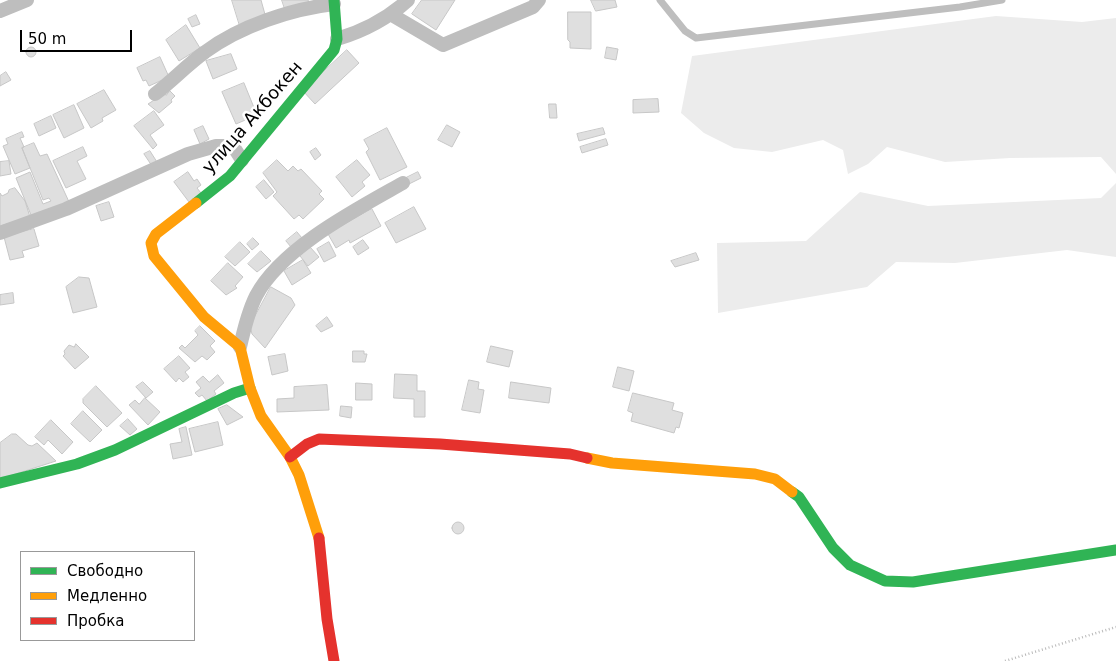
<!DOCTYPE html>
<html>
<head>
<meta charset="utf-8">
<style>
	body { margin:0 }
	#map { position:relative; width:1116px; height:661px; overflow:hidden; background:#fff; font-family:"DejaVu Sans",sans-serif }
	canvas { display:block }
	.legend { position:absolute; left:20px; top:551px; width:175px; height:90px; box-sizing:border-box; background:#fff; border:1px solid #999; margin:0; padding:6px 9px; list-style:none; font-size:15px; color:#000 }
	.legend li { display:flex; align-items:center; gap:10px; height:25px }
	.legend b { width:25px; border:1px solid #999 }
	.scale { position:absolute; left:20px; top:30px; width:112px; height:22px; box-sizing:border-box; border:2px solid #000; border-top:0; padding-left:6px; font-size:15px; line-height:18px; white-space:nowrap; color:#000; -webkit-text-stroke:4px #fff; paint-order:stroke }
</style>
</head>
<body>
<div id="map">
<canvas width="1116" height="661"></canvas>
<ul class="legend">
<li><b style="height:6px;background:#30b455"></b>Свободно</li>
<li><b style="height:6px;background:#ff9f0a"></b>Медленно</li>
<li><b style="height:6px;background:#e5322d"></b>Пробка</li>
</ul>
<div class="scale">50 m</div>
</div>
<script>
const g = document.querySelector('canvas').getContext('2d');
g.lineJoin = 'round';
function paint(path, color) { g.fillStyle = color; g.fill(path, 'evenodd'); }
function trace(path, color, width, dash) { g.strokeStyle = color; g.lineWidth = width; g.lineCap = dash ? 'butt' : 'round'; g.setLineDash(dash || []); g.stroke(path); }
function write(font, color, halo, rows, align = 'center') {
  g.font = font + ' "DejaVu Sans",sans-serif'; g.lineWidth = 5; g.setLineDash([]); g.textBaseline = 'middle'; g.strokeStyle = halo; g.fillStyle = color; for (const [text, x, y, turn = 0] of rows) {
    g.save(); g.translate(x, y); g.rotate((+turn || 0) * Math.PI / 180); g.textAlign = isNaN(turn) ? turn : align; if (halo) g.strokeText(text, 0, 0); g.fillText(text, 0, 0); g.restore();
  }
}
const green = new Path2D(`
	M996,16l86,6 34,-4v156l-15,-17 -91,1 -65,4 -58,-15 -19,17 -20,10 -5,-24 -20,-10 -51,12 -38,-4 -30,-15 -23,-20 11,-57z
	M1116,183v74l-49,-7 -112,13 -59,-1 -29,25 -149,26 -1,-70 89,-2 54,-49 68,14 173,-8z`);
const building = new Path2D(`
	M232,0h29l5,18 -26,8z
	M282,0h26l1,2 -24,7z
	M422,0h33l-19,30 -24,-16z
	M591,0h24l2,7 -21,4z
	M568,12h23v37l-21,-1v-6l-2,-2z
	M196,15l4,9 -8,3 -4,-8z
	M186,25l14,23 -21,13 -13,-21z
	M26 52a5 5 0 1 1 10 0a5 5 0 1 1-10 0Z
	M607,47l11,2 -2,11 -11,-2z
	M347,50l12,13 -44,41 -12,-13z
	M231,54l6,15 -24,10 -7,-18z
	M160,57l9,20 -20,9 -3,-6 -3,1 -6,-13z
	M6,72l5,8 -11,6v-10z
	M244,83l13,32 -21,9 -14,-32z
	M104,90l12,20 -14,8 1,3 -12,7 -14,-24z
	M170,91l5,5 -4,4 1,2 -13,11 -11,-9 17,-11 1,2z
	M658,99l1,13 -26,1v-13z
	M549,104h7l1,14h-7z
	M74,105l10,23 -20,10 -11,-23z
	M154,111l10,14 -14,10 7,10 -4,4 -19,-23z
	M51,116l5,12 -17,8 -5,-12z
	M447,125l13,7 -8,15 -14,-7z
	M203,126l6,13 -9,5 -6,-14z
	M387,128l20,39 -27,13 -14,-28 3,-3 -5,-9z
	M603,128l2,6 -26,7 -2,-7z
	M22,132l2,5 -4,1 4,9 -2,1 8,20 -15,6 -12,-28 5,-2 -2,-5z
	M606,139l2,6 -26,8 -2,-6z
	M34,143l6,13 7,-2 23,50 -37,16 -17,-42 14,-6 13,32 8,-3 -2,-3 -6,2 -21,-52z
	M83,147l4,9 -10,5 9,18 -20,9 -13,-27z
	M316,148l5,7 -6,5 -5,-8z
	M150,151l7,11 -5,4 -8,-12z
	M277,160l11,11 5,-5 5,5 3,-2 21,22 -3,3 5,5 -21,20 -4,-4 -5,4 -21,-23 4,-4 -14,-19z
	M357,160l13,15 -8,7 3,4 -13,11 -16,-20z
	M9,161l2,13 -11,2v-14z
	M188,172l6,9 3,-2 4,6 -4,3 4,5 -12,9 -15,-20z
	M418,172l3,6 -12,6 -3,-6z
	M264,180l10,12 -8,7 -10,-12z
	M15,188l10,13 5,16 -30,9v-33l2,3 6,-3 1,-3z
	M109,202l5,15 -13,4 -5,-15z
	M414,207l12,22 -30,14 -11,-20z
	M372,209l9,17 -31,17 -1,-3 -13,8 -8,-14z
	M34,229l5,17 -17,5 2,6 -14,3 -6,-23z
	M297,232l5,6 -11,9 -5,-6z
	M253,238l6,6 -7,6 -5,-6z
	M363,240l6,8 -11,7 -5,-8z
	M240,242l10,10 -15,14 -10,-9z
	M329,242l7,14 -12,6 -7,-13z
	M310,247l9,10 -11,9 -8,-10z
	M261,251l10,10 -14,11 -9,-8z
	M696,253l3,7 -24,7 -4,-6z
	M303,260l8,13 -19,12 -8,-14z
	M228,263l15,14 -8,9 2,2 -11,7 -15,-14z
	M79,277l10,1 8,29 -24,6 -7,-26z
	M271,287l20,11 4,7 -30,43 -13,-14 -2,-8z
	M13,293l1,10 -14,2v-10z
	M327,317l6,9 -12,6 -5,-6z
	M200,326l15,15 -5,5 5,6 -8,8 -5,-4 -7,6 -16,-14 3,-3 3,3 13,-13 -3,-4z
	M76,344l13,13 -14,12 -12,-13 2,-2 -1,-3 5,-6 5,2z
	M491,346l22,5 -4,16 -22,-5z
	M353,351h11v3h3l-2,8h-12z
	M285,354l3,17 -16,4 -4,-18z
	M179,356l11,12 -5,4 4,5 -6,5 -4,-4 -3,4 -12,-13z
	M618,367l16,4 -5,20 -16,-4z
	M395,374l22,1v16h8v26h-11v-18l-20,-1z
	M218,375l6,8 -10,8 2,3 -9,7 -5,-6 -3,2 -4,-4 6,-5 -5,-6 7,-6 6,6z
	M469,380l10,2 -1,7 6,1 -4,23 -18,-3z
	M143,382l10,10 -7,6 -10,-11z
	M511,382l40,6 -2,15 -40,-5z
	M356,383l16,1v16h-16z
	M327,385l2,25 -52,2v-13l17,-1v-11z
	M96,386l26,27 -15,14 -24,-24v-4z
	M633,393l41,10 -2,7 11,3 -4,15 -3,-1 -2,6 -43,-12 2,-8 -5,-2z
	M145,398l15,14 -12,13 -19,-20 6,-5 4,4z
	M227,405l16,12 -16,8 -9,-16z
	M341,406l11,1 -1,11 -11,-2z
	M83,411l19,19 -12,12 -19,-18z
	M128,419l9,10 -7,6 -10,-9z
	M51,420l22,22 -11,12 -14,-14 -4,5 -9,-8z
	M218,422l5,23 -28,7 -6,-23z
	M186,427l6,28 -19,4 -3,-15 12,-2 -3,-13z
	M12,434h4l12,11 4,1 5,-3 19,18 -56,18v-36z
	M452 528a6 6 0 1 1 12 0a6 6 0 1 1-12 0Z`);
const path = new Path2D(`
	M1005,661l111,-34`);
const lane = new Path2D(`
	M660,0l25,31 11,7 264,-31 42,-7`);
const street = new Path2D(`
	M0,11l27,-11
	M392,15l51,30 90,-38 6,-7
	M337,39c27,-8 50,-20 71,-39
	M155,94c17,-13 33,-30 50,-42 35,-26 86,-43 129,-48
	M0,233l66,-24 122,-55 28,-8h17l9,14
	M240,347c4,-18 8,-35 16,-51 25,-48 101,-87 147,-113`);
const fast = new Path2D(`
	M196,203l34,-27 104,-126 3,-11 -3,-39
	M0,483l77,-19 38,-14 119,-57 16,-5
	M792,492l7,5 34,51 17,17 35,16 28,1 203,-32`);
const slow = new Path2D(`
	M196,203l-40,31 -5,9 3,13 50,61 36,30 10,41 11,28 29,41 9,18 20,63
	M587,458l25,5 143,11 20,5 17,13`);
const jam = new Path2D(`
	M290,457l17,-13 12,-5 121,5 130,10 17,4
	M319,538l8,81 7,42`);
const streetNames = [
	["улица Акбокен",253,118,-49]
];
paint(green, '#ececec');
paint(building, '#dfdfdf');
trace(building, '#c7c7c7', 1);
trace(path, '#b9b9b9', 2.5, [1, 2.5]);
trace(lane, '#bebebe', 7);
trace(street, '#bebebe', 14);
trace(fast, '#30b455', 11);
trace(slow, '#ff9f0a', 11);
trace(jam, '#e5322d', 11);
write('18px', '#000', '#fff', streetNames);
</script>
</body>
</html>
